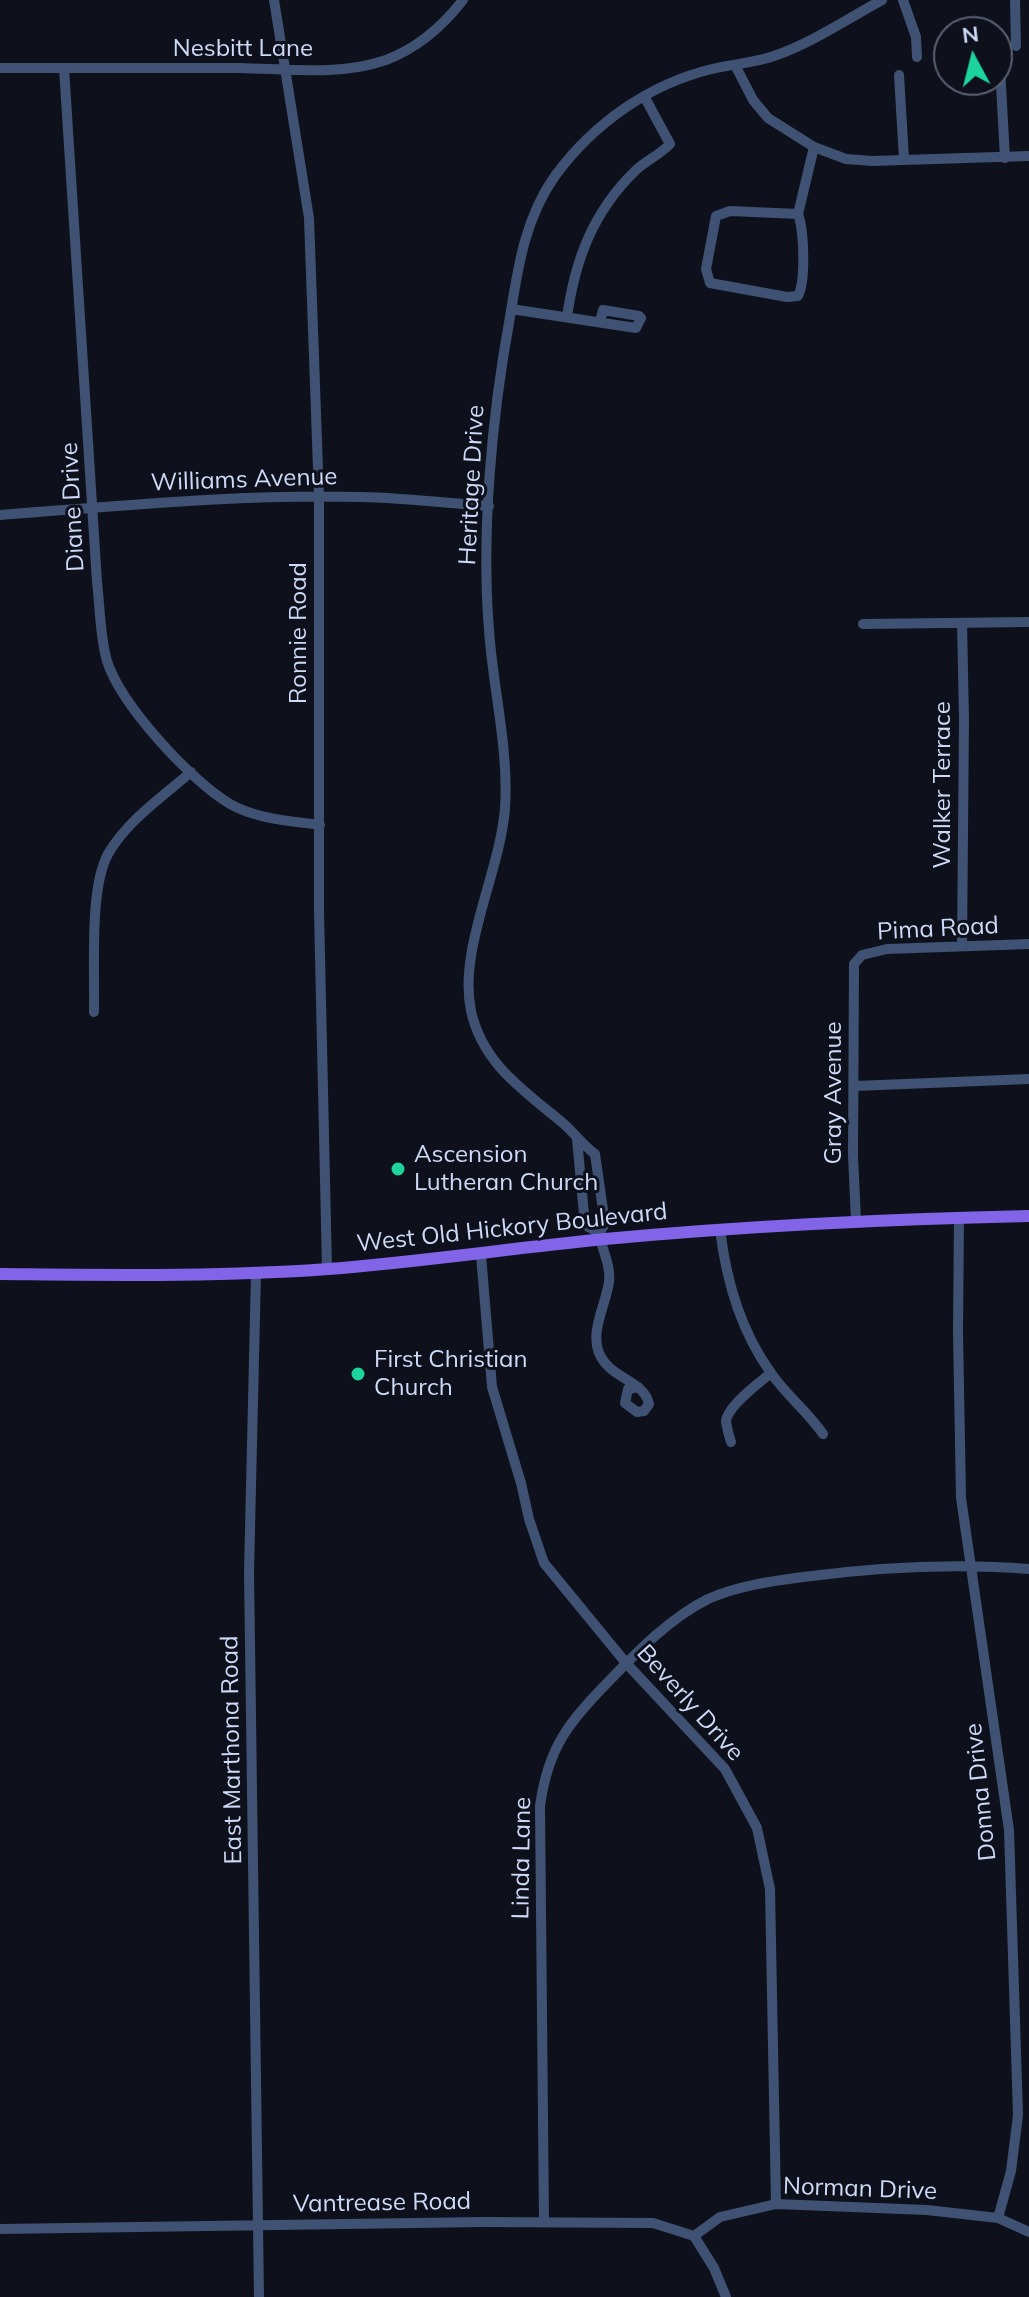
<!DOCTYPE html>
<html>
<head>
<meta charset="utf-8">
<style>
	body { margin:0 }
	#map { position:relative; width:1029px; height:2297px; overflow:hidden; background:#0e111b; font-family:Mulish,sans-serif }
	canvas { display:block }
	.north { position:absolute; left:933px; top:16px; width:80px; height:80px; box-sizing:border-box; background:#0e111b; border:2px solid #5b6173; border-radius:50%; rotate:353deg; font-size:22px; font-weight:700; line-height:32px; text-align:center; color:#cedaf8 }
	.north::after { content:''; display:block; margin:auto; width:28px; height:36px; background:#1ed49d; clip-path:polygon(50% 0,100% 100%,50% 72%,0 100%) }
</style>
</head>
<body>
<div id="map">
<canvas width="1029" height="2297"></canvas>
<div class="north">N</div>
</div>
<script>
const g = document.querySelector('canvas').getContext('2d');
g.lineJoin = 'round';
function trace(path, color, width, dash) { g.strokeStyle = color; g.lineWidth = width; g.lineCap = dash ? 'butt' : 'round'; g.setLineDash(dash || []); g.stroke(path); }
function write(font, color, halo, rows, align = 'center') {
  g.font = font + ' Mulish,sans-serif'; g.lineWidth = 6; g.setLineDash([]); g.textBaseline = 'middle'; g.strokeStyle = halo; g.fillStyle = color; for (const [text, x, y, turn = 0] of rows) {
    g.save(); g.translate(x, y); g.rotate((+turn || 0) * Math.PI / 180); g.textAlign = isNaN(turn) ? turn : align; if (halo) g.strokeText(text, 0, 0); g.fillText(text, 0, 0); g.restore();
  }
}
const minor = new Path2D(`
	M274,0l35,218 10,279v414l8,358
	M903,0l13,37 1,20
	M1015,0l1,46
	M735,65l18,35 15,18 46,29 32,12 26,2 157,-5
	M1000,67l5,91
	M0,68c80,0 160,0 240,0 48,1 100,8 146,-8 32,-12 56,-33 77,-60
	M64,68l33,514c3,25 3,55 10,79 14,44 83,119 123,143 26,15 61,17 90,21
	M899,75l5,84
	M798,214l-68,-3 -14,5 -10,53 4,14 77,14 11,-1c8,-15 6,-66 0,-82l16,-67
	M511,309l125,19 5,-10 -2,-2 -36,-6 -3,12
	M567,317c8,-57 26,-105 68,-146 10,-10 25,-16 35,-27l-26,-48
	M0,515c120,-9 240,-21 361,-18 43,1 86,6 128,9
	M962,623l2,96 -2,227
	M863,624l166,-2
	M94,1012c1,-42 -5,-123 14,-158 19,-33 54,-57 83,-82
	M855,1086l174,-7
	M577,1139l8,86 14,8
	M959,1217l-1,115 3,166 48,332 9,285 -7,56 -13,47
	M856,1221l-3,-66 1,-191 8,-9 25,-6 142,-5
	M720,1229c6,51 20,101 51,144 15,22 37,39 52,61
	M481,1255l11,132 29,96 8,36 15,44 82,100 99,106 32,59 13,61 6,315
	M256,1273l-7,299 10,725
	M638,1387l-10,2 -3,14 12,9 7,-1 5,-7c-5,-23 -37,-26 -48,-47 -13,-23 5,-52 8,-75 2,-17 -7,-32 -10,-49l6,-9 -10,-70c-12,-9 -20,-20 -31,-30 -39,-33 -81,-59 -93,-113 -13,-62 29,-138 34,-203 4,-59 -12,-119 -16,-178 -8,-99 3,-215 21,-313 8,-50 15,-99 45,-141 38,-52 94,-92 157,-107 21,-5 42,-6 62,-13 38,-13 73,-37 108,-56
	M731,1442c-2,-6 -4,-14 -5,-20 0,-15 33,-39 45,-49
	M544,2222l-4,-416c8,-59 29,-84 69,-125 29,-30 61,-63 99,-82 29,-13 64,-18 95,-22 75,-10 151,-14 226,-8
	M0,2229l483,-7 170,1 41,13 20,32 12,29
	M694,2236l26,-19 56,-13 151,6 71,8 31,14`);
const major = new Path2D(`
	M0,1274c109,1 219,3 328,-5 92,-7 184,-21 277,-30 141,-13 282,-20 424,-23`);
const markers = [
	[398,1169,8,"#1ed49d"],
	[358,1374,8,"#1ed49d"]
];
const streetNames = [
	["Nesbitt Lane",243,49],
	["Williams Avenue",244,480,-2],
	["Heritage Drive",472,485,-87],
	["Diane Drive",73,507,-93],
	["Ronnie Road",299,633,-90],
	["Walker Terrace",943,785,-90],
	["Pima Road",938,929,-3],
	["Gray Avenue",834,1093,-90],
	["West Old Hickory Boulevard",512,1228,-6],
	["Beverly Drive",690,1703,48],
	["East Marthona Road",232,1750,-91],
	["Donna Drive",981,1792,-96],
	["Linda Lane",522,1858,-89],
	["Norman Drive",860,2189,2],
	["Vantrease Road",382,2203,-1]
];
const poiNames = [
	["Ascension",414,1155],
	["Lutheran Church",414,1183],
	["First Christian",374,1360],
	["Church",374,1388]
];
trace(minor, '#3f5273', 10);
trace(major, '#8264e9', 12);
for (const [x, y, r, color] of markers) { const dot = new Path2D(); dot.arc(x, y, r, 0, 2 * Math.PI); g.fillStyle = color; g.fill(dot); trace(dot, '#0e111b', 3); }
write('24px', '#cedaf8', '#0e111b', streetNames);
write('24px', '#cedaf8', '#0e111b', poiNames, 'left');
</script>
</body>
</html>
